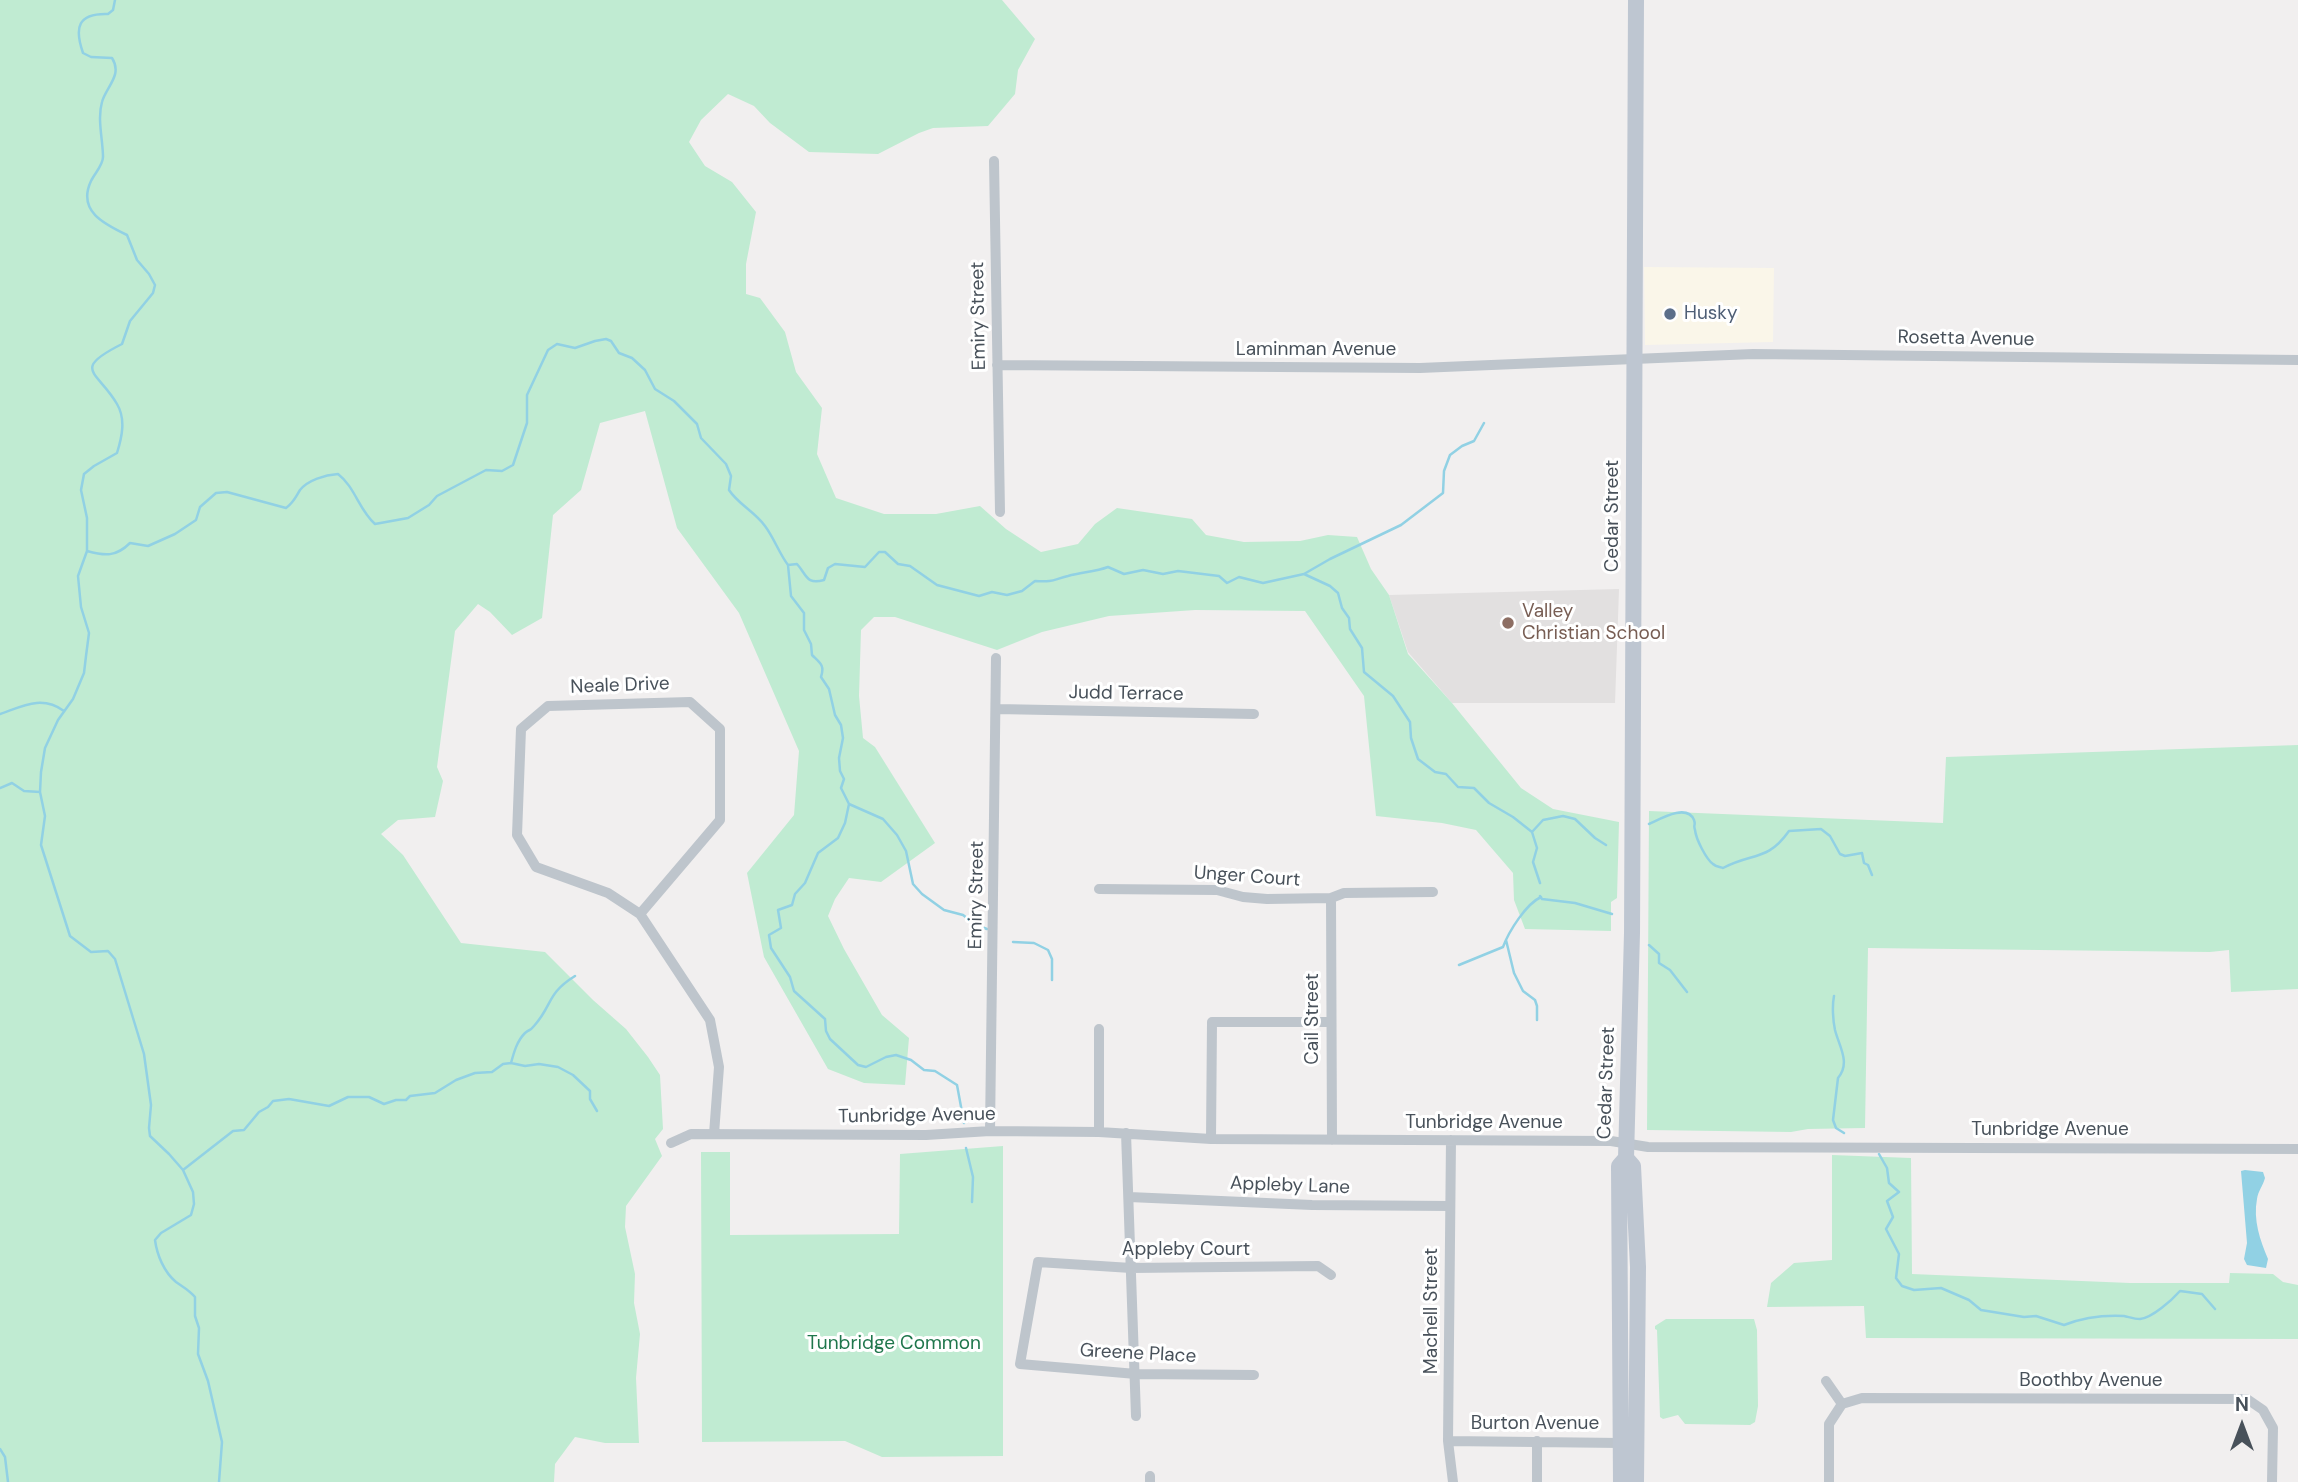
<!DOCTYPE html>
<html>
<head>
<meta charset="utf-8">
<style>
	body { margin:0 }
	#map { position:relative; width:2298px; height:1482px; overflow:hidden; background:#f1efef; font-family:"DM Sans",sans-serif }
	canvas { display:block }
	.north { position:absolute; left:2207px; top:1391px; width:70px; height:70px; -webkit-text-stroke:5px #fff; paint-order:stroke; rotate:0deg; font-size:19px; font-weight:700; line-height:28px; text-align:center; color:#48515a }
	.north::after { content:''; display:block; margin:auto; width:24px; height:32px; background:#48515a; clip-path:polygon(50% 0,100% 100%,50% 72%,0 100%) }
</style>
</head>
<body>
<div id="map">
<canvas width="2298" height="1482"></canvas>
<div class="north">N</div>
</div>
<script>
const g = document.querySelector('canvas').getContext('2d');
g.lineJoin = 'round';
function paint(path, color) { g.fillStyle = color; g.fill(path, 'evenodd'); }
function trace(path, color, width, dash) { g.strokeStyle = color; g.lineWidth = width; g.lineCap = dash ? 'butt' : 'round'; g.setLineDash(dash || []); g.stroke(path); }
function write(font, color, halo, rows, align = 'center') {
  g.font = font + ' "DM Sans",sans-serif'; g.lineWidth = 6; g.setLineDash([]); g.textBaseline = 'middle'; g.strokeStyle = halo; g.fillStyle = color; for (const [text, x, y, turn = 0] of rows) {
    g.save(); g.translate(x, y); g.rotate((+turn || 0) * Math.PI / 180); g.textAlign = isNaN(turn) ? turn : align; if (halo) g.strokeText(text, 0, 0); g.fillText(text, 0, 0); g.restore();
  }
}
const commercial = new Path2D(`
	M1644,267l130,1 -1,74 -128,3z`);
const education = new Path2D(`
	M1619,589l-4,114h-163l-44,-51 -19,-57z`);
const green = new Path2D(`
	M0,0h1002l33,39 -17,31 -3,24 -27,32 -55,2 -14,5 -41,21 -69,-2 -39,-29 -16,-17 -26,-12 -27,26 -12,22 16,24 27,16 24,30 -10,52v30l14,4 25,34 11,40 26,36 -5,46 19,44 48,16h52l44,-8 26,23 35,23 37,-8 17,-20 22,-16 75,11 14,16 38,7 56,-1 28,-6 29,2 14,32 18,26 19,59 44,49 69,85 32,21 66,13 -2,76 -6,4v29l-86,-2 -11,-29 -1,-27 -37,-43 -34,-7 -66,-7 -12,-120 -59,-85 -110,-1 -86,6 -67,16 -45,18 -102,-33h-21l-13,13 -2,66 4,42 12,9 60,96 -54,39 -32,-4 -14,21 -7,17 16,33 38,66 27,23 -4,47 -41,-2 -36,-14 -64,-112 -17,-84 47,-58 5,-64 -60,-138 -62,-85 -32,-117 -45,12 -19,67 -28,25 -11,103 -30,17 -22,-23 -12,-8 -23,27 -18,136 6,14 -8,36 -37,3 -17,14 22,21 58,88 84,9 48,48 33,29 22,28 12,18 3,54 -8,10 7,17 -36,50 -1,21 10,47 -1,29 6,31 -4,44 3,65h-34l-30,-6 -20,27 -1,18h-554z
	M2298,745v244l-67,3 -2,-42 -19,2 -342,-4 -3,180 -57,1 -17,3 -144,-2 2,-319 294,12 3,-66z
	M1003,1146v310l-121,1 -37,-16 -143,1 -1,-290h29v83l169,-1 1,-80z
	M1832,1155l79,3 1,116 218,9h99l1,-10 43,1 10,8 15,3v54l-432,-1 -2,-32 -97,1 4,-24 23,-20 38,-3z
	M1666,1319h88l3,11 1,76 -3,16 -5,3 -65,-1 -7,-9 -15,4 -3,-2 -3,-87 -2,-1v-3z`);
const water = new Path2D(`
	M2245,1170l18,2 2,6c-2,8 -7,13 -8,21 -4,21 3,41 11,60l-2,9 -19,-3 -3,-6 3,-16 -6,-72z`);
const stream = new Path2D(`
	M115,0l-2,10 -5,4c-30,-1 -34,13 -25,39l8,4 21,1c11,17 -6,29 -10,44 -5,17 1,38 1,55 0,8 -8,16 -12,24 -14,30 13,43 36,54l10,25 12,14 6,11 -2,8 -23,28 -8,23c-52,26 -24,27 -5,60 9,15 5,33 0,49l-23,13 -10,8 -3,16 6,28v33l-9,25 3,31 8,26 -3,23 -2,17 -11,26 -15,21 -13,28 -4,24 -1,20 5,24 -4,29 29,91 21,16 17,-1 7,8 29,95 7,51 -2,23 1,8 19,18 14,16 10,22 1,12 -3,11 -30,18 -6,7c2,15 9,32 21,42 7,5 13,8 19,15v19l4,12 -1,26 10,27 14,61 -3,40
	M87,551c18,5 29,6 43,-8l18,3 27,-12 21,-14 4,-13 16,-14 11,-1 59,16c8,-6 9,-10 14,-18 8,-10 25,-15 38,-16 17,13 21,36 37,50l33,-6 21,-13 8,-9 49,-26 16,1 11,-6 14,-42v-28l21,-45 9,-6 18,4 20,-7 11,-2 5,2 8,12 13,5 13,12 10,19 19,12 23,23 4,14 25,26 5,12 -2,14c9,14 26,22 36,36 9,12 14,27 23,39l9,-1c10,11 9,21 27,16l4,-12 7,-4 30,3 14,-15h6l13,12 12,2 27,19 42,11 13,-4 15,3 15,-4 13,-10c19,1 17,-1 33,-5 14,-4 27,-4 40,-9l16,7 19,-4 20,4 15,-3 41,5 8,7 12,-6 24,6 41,-9 26,12 8,7 4,15 7,10 1,11 12,19 2,24 29,24 17,26 1,16 7,21 17,13 11,2 12,13 16,1 15,15 24,14 19,15 5,16 -4,14 7,21
	M788,565l3,31 13,17v17l7,14 1,11c8,8 13,10 9,22l8,12 6,26 6,10 2,13 -4,20 1,13 4,8 -3,9 8,16 -4,19 -7,15 -20,15 -13,30 -10,11 -3,11 -14,5 3,18 -12,7 2,13 19,29 4,14 31,28 1,12 4,8 28,26 8,2 20,-10 10,-2 15,5 13,10 11,1 22,14 7,38
	M1304,574l26,-15 71,-34 42,-32 1,-22 6,-16 12,-9 12,-5 10,-18
	M0,714c23,-8 42,-19 64,-3
	M0,788l12,-5 12,8 16,1
	M849,804l34,15 14,16 9,16 7,33 9,10 22,16 19,5 13,10 11,4
	M1649,824c11,-5 38,-21 45,-4 2,6 -1,4 1,10 1,9 11,29 18,34 3,3 7,3 10,4 30,-16 44,-6 66,-37l32,-2 9,7 10,18 5,2 17,-3 2,10 4,2 4,10
	M1532,832l11,-12 20,-4 12,3 20,19 11,7
	M1540,896l2,3 33,4 37,11
	M1506,940l8,33 9,18 12,9 2,6v14
	M1013,942l21,1 14,7 4,9v21
	M1649,945l10,9v9l11,7 17,22
	M1459,965l44,-18c6,-16 23,-43 38,-50
	M1834,996c-2,10 -1,25 1,34 4,16 16,33 3,48l-5,42 3,8 8,5
	M511,1063c3,-11 6,-22 14,-30 6,-5 4,-1 9,-7 19,-21 12,-32 41,-50
	M966,1148l7,29 -1,25
	M1879,1154l8,14 2,15 10,9 -12,9 6,16 -7,12 13,25 -3,24 6,8 12,4 27,-2 28,12 12,10 43,7 12,-1 28,9c18,-7 40,-10 60,-9 5,1 10,3 16,3 12,-1 32,-19 40,-28l22,3 13,15
	M183,1170l50,-39 11,-1 15,-18 9,-5 5,-6 16,-2 40,7 19,-9h21l15,7 12,-4h10l4,-4 25,-3 21,-13 19,-7 17,-1 11,-8 8,-1 14,3 14,-2 19,3 15,8 17,16v8l7,12
	M0,1449l5,8 3,25`);
const street = new Path2D(`
	M994,161l6,351
	M997,365l423,3 333,-14 545,6
	M997,709l257,5
	M1099,889l118,1 26,7 24,2 64,-1 13,-5 89,-1
	M1331,898l1,242
	M640,914l80,-94v-91l-30,-27 -142,4 -27,23 -4,106 19,32 72,26 32,21 70,106 9,47 -5,67
	M1099,1029v103
	M990,1131l6,-473
	M1126,1133l10,283
	M1211,1139l1,-117h119
	M1451,1140l-3,301 5,41
	M671,1143l20,-9 235,1 64,-4 109,1 112,7 400,2 37,6 650,2
	M1129,1197l183,8 138,1
	M1254,1375l-118,-1 -116,-10 18,-102 93,6 187,-2 13,9
	M1826,1381l16,23
	M1842,1404l20,-6 385,1 16,11 10,18 -1,54
	M1448,1441l173,2
	M1537,1441v41
	M1150,1476v6
	M1829,1482v-58l13,-20`);
const secondary = new Path2D(`
	M1626,1158l7,8 5,101 -2,215
	M1621,1482l-2,-316 7,-8 6,-225 4,-933`);
const markers = [
	[1670,314,7,"#5c6f8a"],
	[1508,623,7,"#8d6e63"]
];
const serviceNames = [
	["Husky",1684,314]
];
const streetNames = [
	["Emiry Street",979,316,-91],
	["Rosetta Avenue",1966,339,1],
	["Laminman Avenue",1316,350],
	["Cedar Street",1613,516,-90],
	["Neale Drive",620,686,-2],
	["Judd Terrace",1126,694,1],
	["Unger Court",1247,877,4],
	["Emiry Street",977,895,-89],
	["Cail Street",1313,1019,-90],
	["Cedar Street",1607,1083,-88],
	["Tunbridge Avenue",917,1116,-1],
	["Tunbridge Avenue",1484,1123],
	["Tunbridge Avenue",2050,1130],
	["Appleby Lane",1290,1186,2],
	["Appleby Court",1186,1250],
	["Machell Street",1432,1311,-90],
	["Greene Place",1138,1354,3],
	["Boothby Avenue",2091,1381],
	["Burton Avenue",1535,1424]
];
const educationNames = [
	["Valley",1522,612],
	["Christian School",1522,634]
];
const parkNames = [
	["Tunbridge Common",894,1344]
];
paint(commercial, '#faf6e9');
paint(education, '#e2e0e0');
paint(green, '#c0ebd2');
paint(water, '#91d1e4');
trace(stream, '#91d1e4', 2.5);
trace(street, '#bec5cc', 10);
trace(secondary, '#bec6d1', 16);
for (const [x, y, r, color] of markers) { const dot = new Path2D(); dot.arc(x, y, r, 0, 2 * Math.PI); g.fillStyle = color; g.fill(dot); trace(dot, '#fff', 2.5); }
write('19px', '#4e5e75', '#fff', serviceNames, 'left');
write('19px', '#48515a', '#fff', streetNames);
write('19px', '#785e54', '#fff', educationNames, 'left');
write('19px', '#1f764c', '#fff', parkNames);
</script>
</body>
</html>
